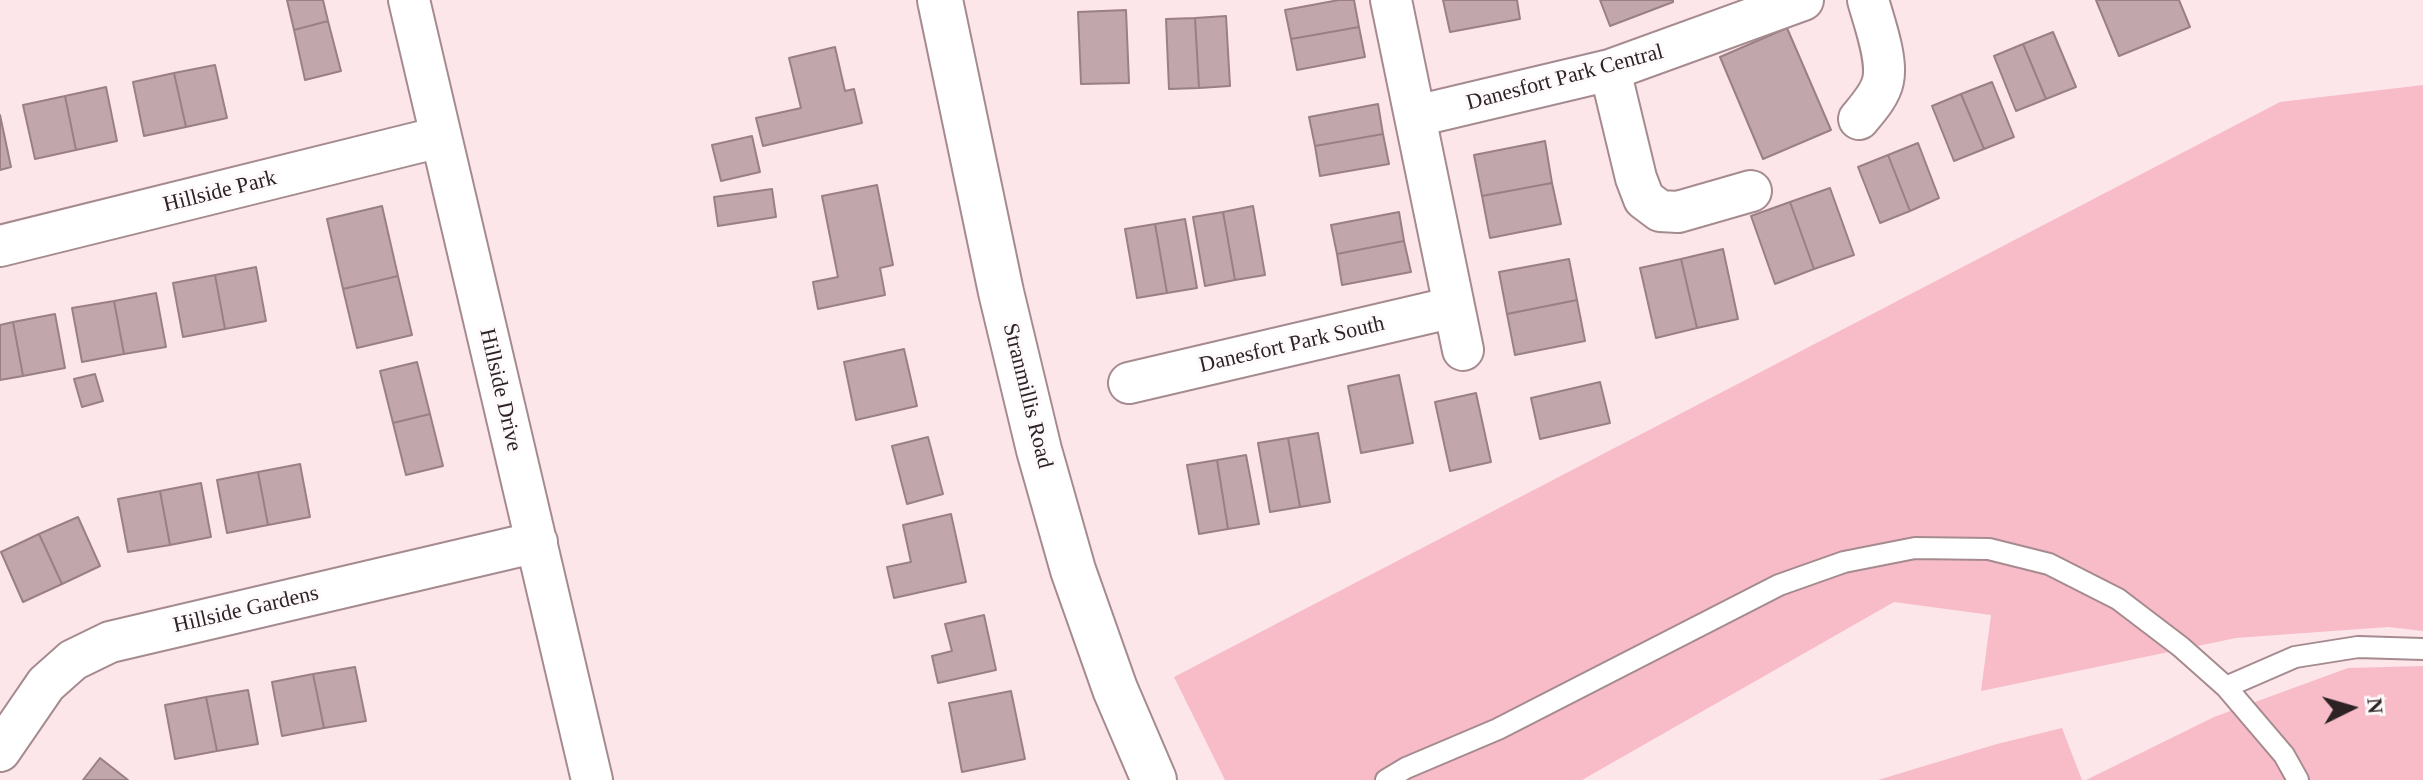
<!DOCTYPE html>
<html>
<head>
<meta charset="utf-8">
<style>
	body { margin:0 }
	#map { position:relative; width:2423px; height:780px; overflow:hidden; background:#fde6ea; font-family:Georgia,serif }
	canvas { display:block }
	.north { position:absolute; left:2311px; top:668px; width:80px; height:80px; -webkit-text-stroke:6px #fef9fa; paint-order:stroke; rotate:85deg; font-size:22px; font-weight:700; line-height:32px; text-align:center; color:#2d2325 }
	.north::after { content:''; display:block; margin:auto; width:28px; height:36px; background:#2d2325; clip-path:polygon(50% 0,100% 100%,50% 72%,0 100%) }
</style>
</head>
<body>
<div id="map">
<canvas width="2423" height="780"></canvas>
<div class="north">N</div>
</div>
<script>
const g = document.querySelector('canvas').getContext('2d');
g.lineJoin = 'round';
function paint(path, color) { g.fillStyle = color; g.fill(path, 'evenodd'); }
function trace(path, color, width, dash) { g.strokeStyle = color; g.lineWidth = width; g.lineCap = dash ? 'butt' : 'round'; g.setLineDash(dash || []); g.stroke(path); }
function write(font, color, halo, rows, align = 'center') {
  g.font = font + ' Georgia,serif'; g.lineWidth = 6; g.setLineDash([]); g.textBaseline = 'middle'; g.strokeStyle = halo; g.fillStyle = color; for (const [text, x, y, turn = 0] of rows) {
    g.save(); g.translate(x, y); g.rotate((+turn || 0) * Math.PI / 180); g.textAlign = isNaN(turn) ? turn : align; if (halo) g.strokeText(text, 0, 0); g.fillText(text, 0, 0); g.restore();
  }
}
const green = new Path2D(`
	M2423,85v546l-35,-4 -152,11 -255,53 10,-76 -97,-13 -312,178h-357l-51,-103 1106,-575z
	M2423,666v114h-337l128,-63 134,-49z
	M2062,728l20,52h-204l119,-36z`);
const building = new Path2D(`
	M287,0h36l5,21 -34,9z
	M1339,0h15l5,27 -68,12 -6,-29z
	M1443,0h74l3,19 -70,13z
	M1600,0h73v2l-63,24z
	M2096,0h83l11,27 -71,29z
	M1126,10l3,73 -48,1 -3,-72z
	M1226,16l4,70 -31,2 -4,-70z
	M1195,18l4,70 -30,1 -3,-70z
	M328,21l13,50 -36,9 -11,-50z
	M1359,27l6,30 -68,13 -6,-31z
	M1787,28l44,102 -68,29 -43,-102z
	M2053,32l23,55 -30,12 -23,-55z
	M2023,44l23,55 -30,12 -22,-55z
	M835,47l10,44 9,-2 8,34 -99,23 -7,-28 45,-10 -12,-50z
	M215,65l12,53 -41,9 -12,-54z
	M174,73l12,54 -42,9 -11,-54z
	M1992,82l22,55 -30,12 -23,-55z
	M106,87l11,54 -41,9 -11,-54z
	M1961,94l23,55 -30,12 -22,-55z
	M65,96l11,54 -41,9 -12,-54z
	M1378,104l5,30 -68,12 -6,-29z
	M0,115l11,52 -11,3z
	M1383,134l6,30 -69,12 -5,-30z
	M752,136l8,36 -39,9 -9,-36z
	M1545,141l7,42 -70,13 -8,-41z
	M1918,143l21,55 -29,13 -22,-56z
	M1888,155l22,56 -30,12 -22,-56z
	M1552,183l9,41 -71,14 -8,-42z
	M877,185l16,80 -13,3 5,27 -67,14 -5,-27 25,-5 -16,-81z
	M1830,188l24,67 -40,14 -24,-67z
	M772,189l4,28 -58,9 -4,-29z
	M1790,202l24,67 -39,15 -24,-68z
	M382,206l16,70 -55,13 -16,-70z
	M1253,206l12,69 -30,5 -12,-68z
	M1223,212l12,68 -30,6 -12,-69z
	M1399,212l5,29 -67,13 -6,-29z
	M1185,219l12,69 -30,5 -12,-69z
	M1155,224l12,69 -30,5 -12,-69z
	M1404,241l7,31 -69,13 -5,-31z
	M1723,249l15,70 -41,9 -16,-69z
	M1569,259l8,41 -70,14 -8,-42z
	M1681,259l16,69 -41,10 -16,-70z
	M256,267l10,54 -41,8 -10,-54z
	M215,275l10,54 -42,8 -10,-54z
	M398,276l14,59 -55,13 -14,-59z
	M156,293l10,54 -42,7 -10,-53z
	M1577,300l8,41 -70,14 -8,-41z
	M114,301l10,53 -42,8 -10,-54z
	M55,314l10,54 -42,8 -10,-54z
	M13,322l10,54 -23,4v-55z
	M904,349l13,57 -61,14 -12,-58z
	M417,362l13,52 -37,9 -13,-52z
	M95,374l8,27 -21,6 -8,-28z
	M1399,375l14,68 -52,10 -13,-67z
	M1600,382l10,41 -70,16 -9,-41z
	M1476,393l15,69 -41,9 -15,-69z
	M430,414l13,52 -37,9 -13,-52z
	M1318,433l12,69 -30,5 -12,-69z
	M928,437l15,57 -36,10 -15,-58z
	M1288,438l12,69 -30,5 -12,-69z
	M1246,455l13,69 -31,5 -11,-69z
	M1217,460l11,69 -29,5 -12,-69z
	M300,464l10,53 -42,8 -10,-53z
	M258,472l10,53 -41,8 -10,-53z
	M201,483l10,54 -41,8 -10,-54z
	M160,491l10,54 -42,7 -10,-53z
	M951,514l15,68 -72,16 -7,-31 24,-5 -8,-37z
	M78,517l22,49 -38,18 -23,-50z
	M39,534l23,50 -39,18 -22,-50z
	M984,615l12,55 -58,13 -6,-27 20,-5 -7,-27z
	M355,667l11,54 -42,7 -11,-54z
	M313,674l11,54 -42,8 -10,-54z
	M248,690l10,54 -41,7 -11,-54z
	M1011,691l14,68 -63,13 -13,-69z
	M206,697l11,54 -42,8 -10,-54z
	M100,758l28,22h-45z`);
const service = new Path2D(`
	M2226,687l69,-30 63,-10 65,2
	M1386,780l20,-12 92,-39 281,-144 65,-23 71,-14 74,1 60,15 69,35 63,48 45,40 58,68 14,25`);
const minor = new Path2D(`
	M409,0l183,780
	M1391,0l72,350
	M1610,70l26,108 8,21 16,12 18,1 73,-21
	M1416,116l194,-46 193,-70
	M1859,119c9,-11 21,-24 24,-38 5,-22 -9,-59 -15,-81
	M0,246l440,-109
	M1129,383l325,-76
	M0,751l46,-67 27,-24 37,-18 427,-100`);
const tertiary = new Path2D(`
	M940,0l61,292 38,158 34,120 42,119 39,91`);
const streetNames = [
	["Danesfort Park Central",1565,78,-15],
	["Hillside Park",220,192,-14],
	["Danesfort Park South",1292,345,-13],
	["Hillside Drive",500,390,77],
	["Stranmillis Road",1027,396,76],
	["Hillside Gardens",246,610,-13]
];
paint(green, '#f7bcc8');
paint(building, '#c1a6ab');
trace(building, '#9a8085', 2);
trace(service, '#a58b8f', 24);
trace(minor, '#a58b8f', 44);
trace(tertiary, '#a58b8f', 48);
trace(service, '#fff', 20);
trace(minor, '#fff', 40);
trace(tertiary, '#fff', 44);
write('22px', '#2d2325', '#fef9fa', streetNames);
</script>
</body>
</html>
